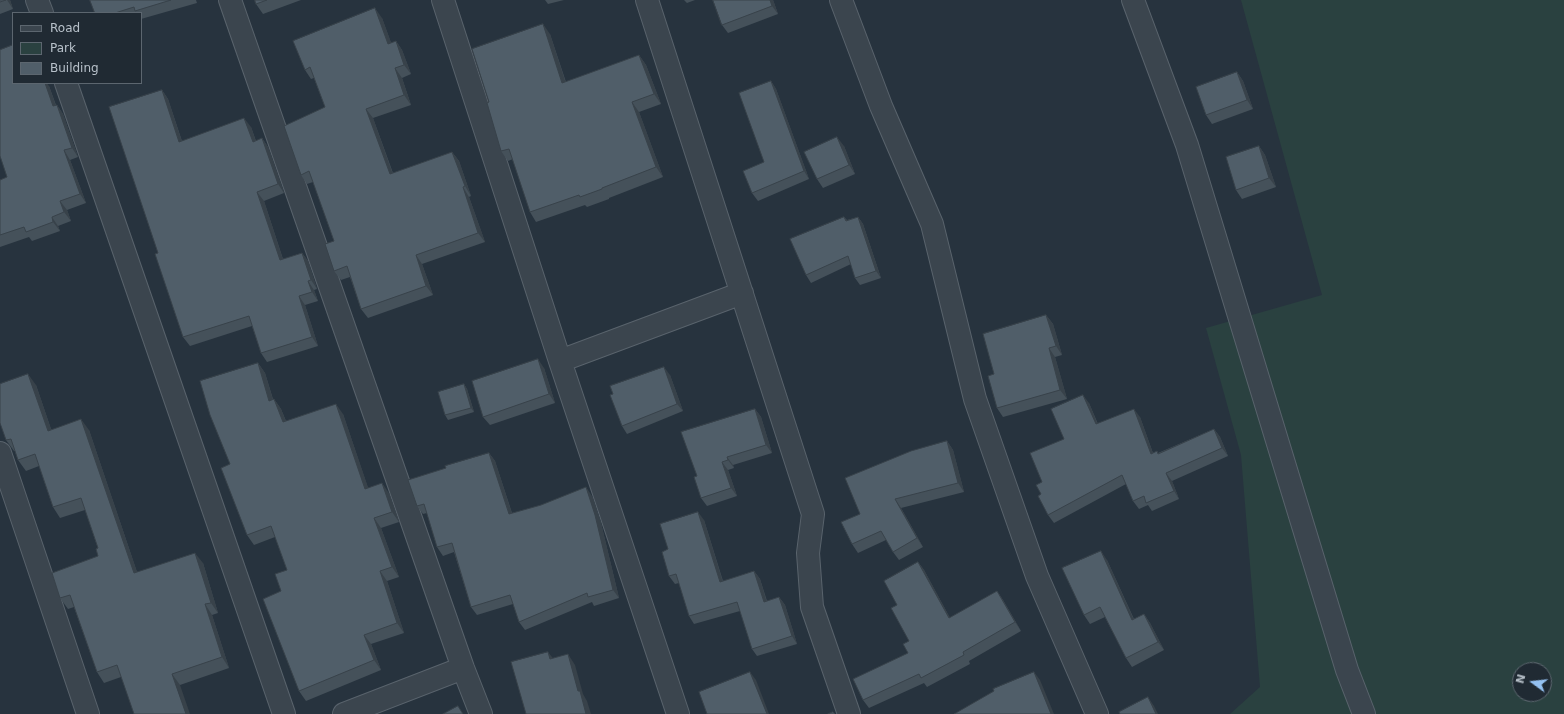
<!DOCTYPE html>
<html>
<head>
<meta charset="utf-8">
<style>
	body { margin:0 }
	#map { position:relative; width:1564px; height:714px; overflow:hidden; background:#27333e; font-family:"DejaVu Sans",sans-serif }
	canvas { display:block }
	.legend { position:absolute; left:12px; top:12px; width:130px; height:72px; box-sizing:border-box; background:#202a33; border:1px solid #5c666f; margin:0; padding:5px 7px; list-style:none; font-size:12px; color:#b7c0c9 }
	.legend li { display:flex; align-items:center; gap:8px; height:20px }
	.legend b { width:20px; border:1px solid #5c666f }
	.north { position:absolute; left:1512px; top:662px; width:40px; height:40px; box-sizing:border-box; background:#202a33; border:1px solid #5c666f; border-radius:50%; rotate:285deg; font-size:11px; font-weight:700; line-height:16px; text-align:center; color:#b7c0c9 }
	.north::after { content:''; display:block; margin:auto; width:14px; height:18px; background:#94c1f1; clip-path:polygon(50% 0,100% 100%,50% 72%,0 100%) }
</style>
</head>
<body>
<div id="map">
<canvas width="1564" height="714"></canvas>
<ul class="legend">
<li><b style="height:5px;background:#3b454e"></b>Road</li>
<li><b style="height:11px;background:#2a4140"></b>Park</li>
<li><b style="height:11px;background:#505e69"></b>Building</li>
</ul>
<div class="north">N</div>
</div>
<script>
const g = document.querySelector('canvas').getContext('2d');
g.lineJoin = 'round';
function paint(path, color) { g.fillStyle = color; g.fill(path, 'evenodd'); }
function trace(path, color, width, dash) { g.strokeStyle = color; g.lineWidth = width; g.lineCap = dash ? 'butt' : 'round'; g.setLineDash(dash || []); g.stroke(path); }
const green = new Path2D(`
	M1241,0h323v714h-334l30,-27 -19,-232 -35,-127 116,-33zM1520,670h24v24h-24z`);
const street = new Path2D(`
	M37,0l5,13
	M230,0l233,668 18,46
	M443,0l117,361 118,353
	M647,0l166,514 -5,39 4,54 37,107
	M841,0l40,106 51,118 43,175 62,177 60,138
	M1133,0l54,145 160,525 17,44
	M66,83l218,631
	M560,361l182,-68
	M0,453l88,261
	M344,714l119,-46`);
const wall = new Path2D(`
	M0,0h10l3,9 -13,5z
	M90,0h106l1,3 -56,16v-6h-46z
	M255,0h46l-38,14 -7,-10z
	M545,0h19l-16,4z
	M684,0h11l-8,3z
	M773,0l5,14 -50,19 -6,-8z
	M382,18l9,25 5,-2 6,9 9,24 -9,4 9,27 -38,13 20,55 59,-21 7,9 12,35 -2,1 16,45 -63,22 11,31 -65,23 -7,-9 -11,-32 -9,3 -7,-9v-30l-21,-59 -6,2 -6,-9 24,-68 -11,-29 -3,1 -6,-9z
	M550,34l16,48 73,-27 7,10 15,39 -22,8 24,65 -54,21v1l-22,8 -2,-2 -49,17 -6,-10 -17,-53 -5,2 -7,-10 -12,-49z
	M1237,72l6,9 10,28 -41,15 -6,-9z
	M771,81l5,8 33,90 -51,22 -6,-8 12,-31z
	M13,83l36,3 7,19h1l6,9 15,43 -8,3 16,43 -19,7 4,11 -13,5 2,5 -28,10 -3,-4 -29,10v-67l7,-3z
	M162,90l6,9 14,42 69,-14 5,14 6,-3 6,9 16,46 -20,8 19,58 19,-6 6,8 9,28 -3,1 4,11 -13,4 13,41 -51,16 -6,-9 -9,-27 -62,20 -7,-9 -25,-84z
	M844,146l11,28 -32,14 -6,-9z
	M1259,146l6,9 11,32 -34,12 -6,-9z
	M844,217l3,3 11,-3 5,7 18,54 -21,7 -5,-7 -4,-14 -40,19 -5,-8z
	M1046,315l7,9 9,31 -7,2 12,42 -64,18 -6,-9z
	M258,363l7,10 8,26h1l7,10 5,12 57,-7 25,74 21,5 10,29 -18,6 18,49 -12,4 17,52 -33,11 10,26 -75,31 -7,-10 -18,-100 6,-21 -12,-33 -21,8 -7,-10z
	M544,368l11,35 -65,22 -7,-8z
	M670,375l13,36 -56,23 -5,-8z
	M464,384l3,5 7,23 -26,8 -3,-5z
	M36,385l15,44 38,1 48,142 66,-9 15,50 -6,2 17,53 -49,17 -59,-8 -17,6 -7,-11 -23,-65 -6,2 -8,-11 38,-42v-8l-13,-38 -25,8 -7,-11 -14,-41 -13,5 -8,-11 -3,-9h-1l-8,-11z
	M1089,403l9,21 42,-7 13,36 4,-2 1,2 56,-24 6,8 8,19 -56,25 7,18 -27,12 -4,-6 -9,4 -6,-8 -7,-17 -72,39 -6,-8 -7,-21 1,-12 22,-43z
	M755,409l6,8 11,36 -39,12 1,3 -6,2 9,26 -30,10 -6,-8 -4,-22z
	M947,441l6,9 11,42 -63,16 22,39 -24,13 -6,-8 -7,-12 -28,13 -6,-9 8,-30z
	M489,453l6,8 17,52 80,-17 9,27 18,75 -25,8 -2,-4 -67,28 -6,-8 -6,-18 -36,11 -6,-8 -17,-55 -11,4 -6,-9 -10,-34 -4,1 -6,-8z
	M704,520l19,61 31,-10 6,8 7,22 12,-4 6,8 12,39 -40,12 -5,-7 -12,-38 -46,13 -5,-8 -10,-33 -4,1 -6,-8 -1,-27z
	M1107,560l27,59 10,-5 6,9 14,27 -32,17 -6,-9 -21,-41 -15,7 -6,-9z
	M918,562l6,8 26,48 47,-27 6,9 18,31 -52,30 1,3 -43,23 -3,-4 -55,25 -6,-8 45,-47 1,-12 -12,-36z`);
const shadedWall = new Path2D(`
	M7,0h3l3,9z
	M770,0h3l5,14 -6,-8z
	M375,8l7,10 13,35 -7,-9z
	M543,24l7,10 19,59 -7,-10z
	M396,41l6,9 9,24 -7,-9z
	M639,55l7,10 15,39 -7,-10z
	M395,68l7,10 9,27 -7,-10z
	M1237,72l6,9 10,28 -6,-9z
	M771,81l5,8 33,90 -5,-8z
	M45,83h2l2,3 10,29 -6,-9z
	M162,90l6,9 17,52 -6,-9z
	M632,102l7,10 24,65 -7,-10z
	M57,105l6,9 15,43 -6,-9z
	M366,109l7,9 23,65 -6,-9z
	M244,118l7,9 8,24 -6,-9z
	M837,137l7,9 11,28 -6,-9z
	M262,138l6,9 16,46 -6,-9z
	M1259,146l6,9 11,32 -7,-9z
	M64,150l6,10 16,43 -6,-9z
	M452,152l7,9 12,35 -6,-10z
	M463,187l6,10 16,45 -7,-9z
	M257,192l7,9 22,68 -6,-9z
	M60,201l7,9 4,11 -7,-9z
	M52,217l6,9 2,5 -7,-9z
	M858,217l5,7 18,54 -5,-7z
	M302,253l6,8 9,28 -6,-9z
	M416,255l6,9 11,31 -7,-9z
	M308,281l6,9 4,11 -6,-9z
	M299,296l6,9 13,41 -6,-9z
	M1046,315l7,9 9,31 -6,-9z
	M1049,348l6,9 12,42 -7,-9z
	M538,359l6,9 11,35 -6,-9z
	M258,363l7,10 11,37 -7,-9z
	M664,367l6,8 13,36 -6,-7z
	M28,374l8,11 19,56 -7,-10z
	M464,384l3,5 7,23 -3,-4z
	M1083,395l6,8 12,30 -5,-9z
	M274,399l7,10 9,23 -7,-10z
	M336,404l7,10 29,85 -7,-10z
	M755,409l6,8 11,36 -6,-8z
	M1134,409l6,8 16,45 -5,-8z
	M81,419l8,11 52,154 -7,-11z
	M1214,429l6,8 8,19 -6,-8z
	M947,441l6,9 11,42 -6,-9z
	M489,453l6,8 20,62 -6,-9z
	M727,457l6,8 1,3 -6,-8z
	M722,462l6,8 9,26 -6,-8z
	M1166,473l6,8 7,18 -5,-8z
	M382,483l7,10 10,29 -7,-10z
	M586,487l6,9 9,27 18,75 -6,-8z
	M895,499l6,9 22,39 -6,-9z
	M698,512l6,8 21,69 -5,-7z
	M374,518l7,10 18,49 -7,-10z
	M1101,551l6,9 31,69 -6,-9z
	M195,553l8,10 15,50 -7,-10z
	M918,562l6,8 31,57 -6,-9z
	M380,571l7,10 17,52 -7,-10z
	M754,571l6,8 9,31 -5,-8z
	M997,591l6,9 18,31 -6,-9z
	M779,597l6,8 12,39 -5,-8z
	M205,604l7,11 17,53 -7,-11z
	M1144,614l6,9 14,27 -6,-8z
	M364,635l7,9 10,26 -7,-10z
	M548,652l8,10 -6,-3z
	M568,654l7,11 8,29 4,7 4,13h-5l-8,-23z
	M750,672l6,8 13,34h-2z
	M1034,672l6,8 14,34h-3z
	M172,674l8,11 10,29h-4z
	M1148,697l6,9 4,8h-2z`);
const building = new Path2D(`
	M0,0h6l-6,2z
	M90,0h81l-36,11 -1,-4 -19,6h-20z
	M255,0h12l-11,4z
	M713,0h57l2,6 -50,19z
	M375,8l13,36 8,-3 8,24 -9,3 9,27 -38,14 24,65 62,-22 13,34 -2,1 15,46 -62,22 10,31 -65,23 -14,-43 -13,5 -9,-27 9,-3 -25,-70 -8,4 -17,-49 41,-19 -15,-40 -5,3 -12,-29z
	M543,24l19,59 77,-28 15,39 -22,8 24,65 -54,21v1l-22,8 -1,-2 -49,17 -21,-63 -8,2 -14,-48 2,-1 -17,-53z
	M13,45v38h32l8,23 4,-1 15,43 -8,2 16,44 -20,7 4,11 -12,5 1,5 -27,10 -2,-5 -24,8v-55l7,-3 -7,-21v-106z
	M1237,72l10,28 -41,15 -10,-28z
	M771,81l33,90 -52,22 -9,-22 21,-9 -25,-69z
	M162,90l17,52 65,-24 9,24 9,-4 16,46 -21,8 23,68 22,-7 9,27 -3,1 4,11 -13,4 13,41 -51,16 -12,-37 -66,21 -28,-83 3,-1 -49,-146z
	M837,137l12,28 -32,14 -13,-27z
	M1259,146l10,32 -33,12 -10,-33z
	M844,217l2,4 12,-4 18,54 -21,7 -7,-22 -42,19 -16,-36z
	M1046,315l10,31 -7,2 11,42 -63,18 -9,-32 6,-2 -11,-40z
	M538,359l11,35 -66,23 -11,-36z
	M258,363l11,38 5,-2 9,23 53,-18 29,85 17,-6 10,29 -18,6 18,49 -12,4 17,52 -33,12 10,25 -75,31 -36,-92 18,-8 -6,-17 12,-4 -16,-44 -24,9 -26,-67 9,-4 -20,-49 -10,-34z
	M664,367l13,37 -55,22 -12,-31 3,-1 -3,-8z
	M28,374l20,57 33,-12 53,154 61,-20 16,50 -6,1 17,53 -50,17 14,40h-52l-17,-49 -20,7 -27,-77 -10,3 -8,-25 46,-17 -2,-7 2,-1 -17,-50 -28,9 -18,-53 -17,6 -7,-21 -5,1 -6,-17v-39z
	M464,384l7,24 -26,7 -7,-23z
	M1083,395l13,29 38,-15 17,45 6,-3 1,3 56,-25 8,19 -56,25 8,18 -28,12 -2,-7 -11,5 -11,-26 -74,40 -10,-19 3,-2 -5,-9 6,-3 -12,-29 34,-14 -13,-30z
	M755,409l11,36 -39,12 1,3 -6,2 9,26 -30,10 -7,-21 3,-1 -16,-44z
	M947,441l11,42 -63,16 22,39 -24,14 -12,-21 -29,13 -11,-22 19,-8 -15,-36 66,-27z
	M489,453l20,61 32,-9 45,-18 9,28 18,75 -25,7 -1,-4 -68,29 -9,-27 -39,12 -19,-64 -15,4 -13,-43 -7,2 -9,-26 38,-12 -1,-2z
	M698,512l22,70 34,-11 10,31 15,-5 13,39 -40,13 -15,-47 -48,14 -13,-42 -7,2 -7,-24 6,-3 -8,-25z
	M1101,551l31,69 12,-6 14,28 -32,16 -26,-51 -16,8 -22,-47z
	M918,562l31,56 48,-27 18,31 -52,30 1,3 -43,23 -2,-4 -56,26 -10,-21 55,-26 -5,-9 6,-3 -18,-33 6,-3 -13,-24z
	M548,652l2,7 18,-5 10,37h2l6,23h-60l-15,-52z
	M750,672l17,42h-60l-8,-22z
	M1034,672l17,42h-97l40,-23 -1,-2z
	M1148,697l8,17h-36l-1,-2z
	M458,706l5,8h-20z
	M833,712l2,2h-7z`);
paint(green, '#2a4140');
trace(street, '#59636c', 24);
trace(street, '#3b454e', 22);
paint(wall, '#45515a');
paint(shadedWall, '#38424a');
paint(building, '#505e69');
trace(building, '#38424a', 1);
</script>
</body>
</html>
